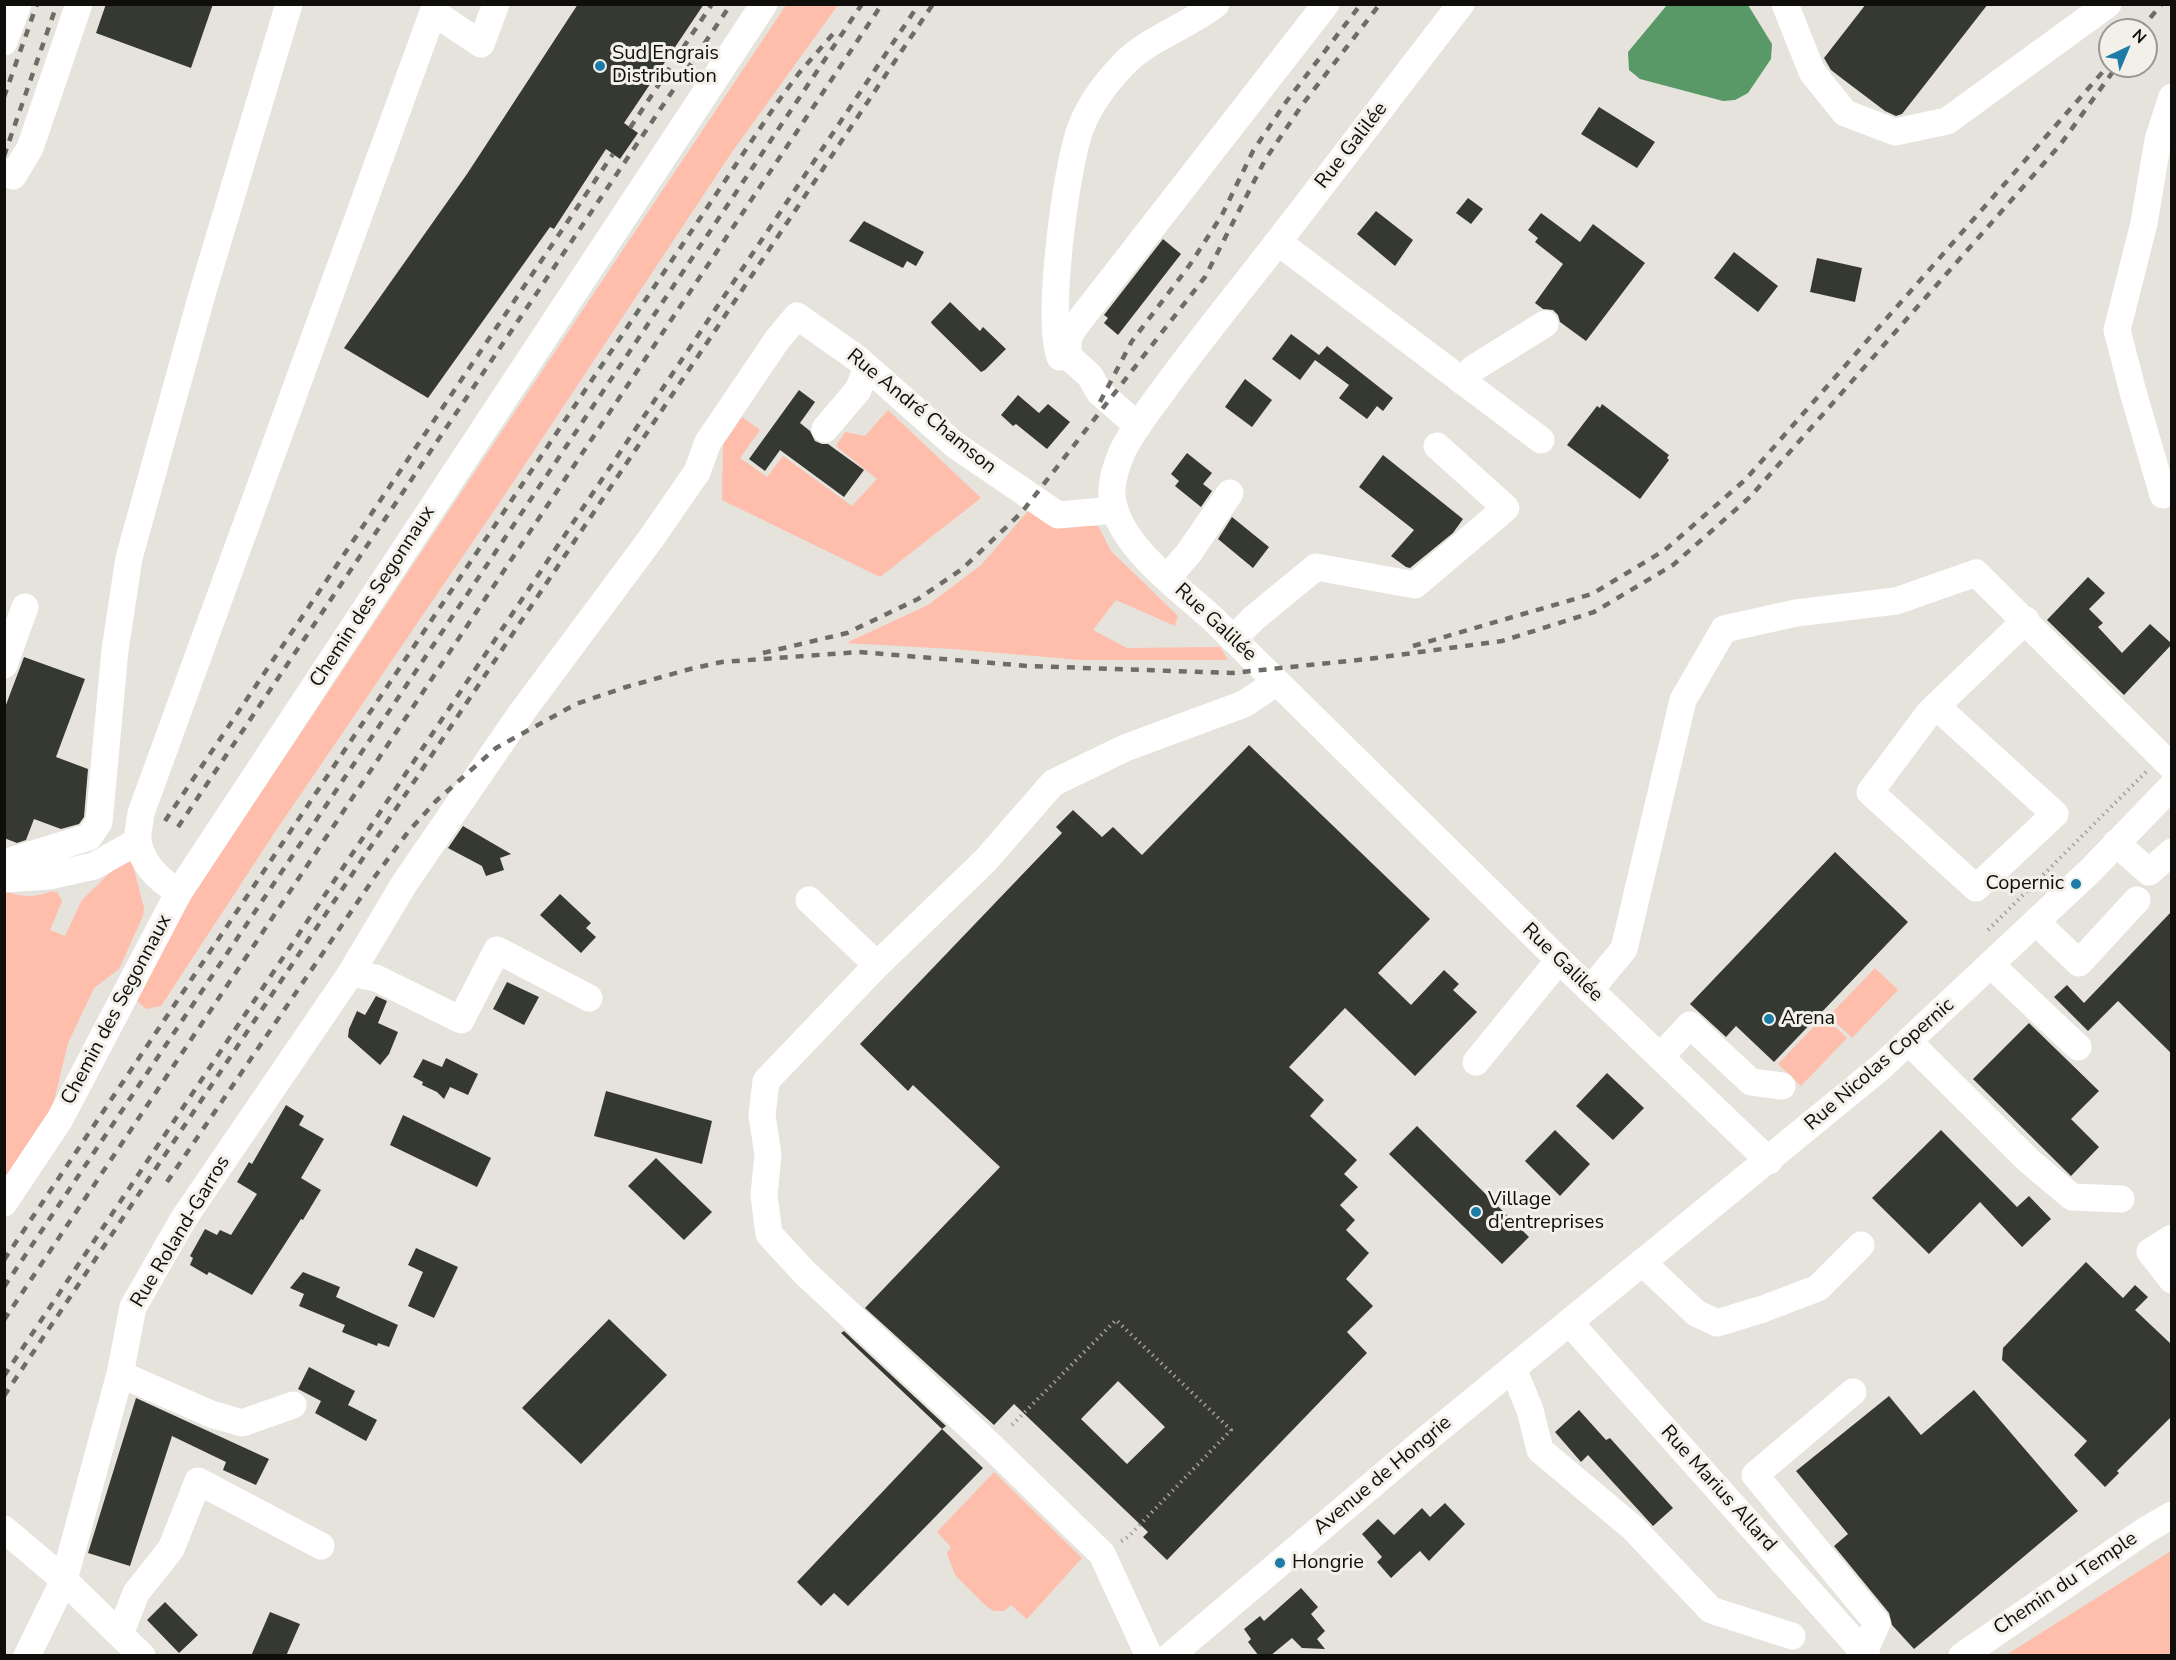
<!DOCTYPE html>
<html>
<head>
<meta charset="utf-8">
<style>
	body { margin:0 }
	#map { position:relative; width:2176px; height:1660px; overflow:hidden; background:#e6e3dc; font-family:"Nunito Sans",sans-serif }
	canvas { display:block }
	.frame { position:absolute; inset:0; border:6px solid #0f0e0b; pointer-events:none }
	.north { position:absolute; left:2098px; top:18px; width:60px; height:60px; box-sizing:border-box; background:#f3f0e9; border:2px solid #989690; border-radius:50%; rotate:44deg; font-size:16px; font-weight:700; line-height:24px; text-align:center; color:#0f0e0b }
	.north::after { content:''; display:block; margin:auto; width:21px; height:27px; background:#1d7ba8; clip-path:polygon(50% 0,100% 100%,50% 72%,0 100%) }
</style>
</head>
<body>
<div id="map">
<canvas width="2176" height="1660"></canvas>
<div class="frame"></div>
<div class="north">N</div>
</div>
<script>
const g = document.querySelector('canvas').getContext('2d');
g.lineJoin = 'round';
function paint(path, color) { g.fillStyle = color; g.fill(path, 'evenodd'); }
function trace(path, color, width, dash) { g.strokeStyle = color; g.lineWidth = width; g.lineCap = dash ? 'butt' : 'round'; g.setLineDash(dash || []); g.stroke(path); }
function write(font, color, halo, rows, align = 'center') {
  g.font = font + ' "Nunito Sans",sans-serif'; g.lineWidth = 6; g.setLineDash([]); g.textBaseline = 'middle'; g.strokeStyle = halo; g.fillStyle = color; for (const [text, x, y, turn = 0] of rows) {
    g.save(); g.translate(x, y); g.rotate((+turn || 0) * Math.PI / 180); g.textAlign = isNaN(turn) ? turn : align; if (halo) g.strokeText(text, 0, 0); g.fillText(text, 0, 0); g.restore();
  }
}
const green = new Path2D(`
	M786,5h52l-106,147 -224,338 -233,342 -114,174 -15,3 -11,-10 54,-98z
	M888,410l93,88 -101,79 -158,-77 1,-55 19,-28 18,13 -20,28 27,19 16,-21 69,50 25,-27 -41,-33 9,-14 20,4z
	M1029,510l47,16h22l13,25 67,65 -3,10 -59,-26 -23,30 34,18 93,-1 8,13h-147l-128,-11 -107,-6 82,-38 53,-40z
	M121,862h11l12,46 -1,8 -24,53 -25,19 -26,55 -20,83 -43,62v-297c13,5 24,7 38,3 6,-2 7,-4 14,-2l5,9 -12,29 15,6 17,-36z
	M1875,968l23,22 -46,48 -23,-22z
	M1824,1016l23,22 -46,48 -23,-22z
	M994,1472l88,86 -55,61 -16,-14 -7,6h-10l-8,-5 -31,-31 -8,-22 4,-6 -14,-15z
	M2171,1551v104h-165z`);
const water = new Path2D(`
	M1667,5h81l24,39 -1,15 -23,34 -13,7 -12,1 -83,-22 -11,-9 -1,-18z`);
const building = new Path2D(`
	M106,4h107l-22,64 -95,-35z
	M578,4h126l-80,119 14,10 -18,26 -14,-10 -52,80 -4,-2 -122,171 -84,-50 123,-174z
	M1866,4h122l-86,110 -6,2 -11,-5 -41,-31 -13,-10 -7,-12z
	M1599,107l56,35 -18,26 -56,-34z
	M1468,198l15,11 -12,15 -15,-11z
	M1376,211l37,29 -18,26 -38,-32z
	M1541,213l39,29 13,-18 52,39 -59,78 -26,-19 -2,-7 -5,-5 -10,-1 -8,-6 28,-39 -28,-22 3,-4 -10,-8z
	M864,221l60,31 -8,14 -9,-5 -4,7 -54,-27z
	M1163,239l18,15 -63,81 -14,-12 4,-5 -4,-3z
	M1734,252l44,34 -20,26 -44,-34z
	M1817,258l45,10 -7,34 -45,-10z
	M950,302l30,29 3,-4 23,22 -21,21 -4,2 -49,-48 -1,-2z
	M1291,334l28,21 8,-9 66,52 -10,13 -6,-5 -10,13 -28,-21 10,-13 -34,-25 -15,20 -28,-21z
	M1245,379l27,21 -20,27 -27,-20z
	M799,390l16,12 -15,21 10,8 5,10 7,3h6l36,26 -20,27 -64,-47 -15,21 -16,-12z
	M1018,395l21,18 9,-9 22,18 -23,27 -31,-25 -3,2 -12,-11z
	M1602,404l67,51 -2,3 2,2 -29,39 -73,-54 30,-39 3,2z
	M1187,453l25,20 -9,11 9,7 -11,16 -26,-21 4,-5 -8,-7z
	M1383,455l80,64 -10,14 -43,35 -4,-1 -15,-11 23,-26 -55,-43z
	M1232,517l37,30 -16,21 -35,-29z
	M2088,577l17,16 -16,16 14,14 -5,4 24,26 28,-29 22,20 -48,51 -77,-75z
	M24,657l61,22 -29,78 32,12 -4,48 -5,7 -18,5 -27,-10 -8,21 -9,3 -13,-5v-128z
	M1249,745l181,174 -52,54 33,32 33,-35 15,14 -6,6 24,22 -62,64 -70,-68 -56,59 35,33 -14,16 47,44 -13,14 14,13 -18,18 15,15 -9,10 23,23 -23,26 27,27 -26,26 20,21 -200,207 -24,-23 5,-5 -134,-128 -20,21 -129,-117 135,-141 -87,-82 -5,6 -48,-47 202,-211 -6,-6 17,-17 29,27 11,-10 29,28zM1118,1381l47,46 -38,37 -46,-45z
	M463,826l48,28 -11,4 4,12 -18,6 -4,-10 -34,-18z
	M1835,852l73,70 -134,140 -38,-36 -10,11 -36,-33z
	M560,894l31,29 -5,5 10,9 -15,16 -41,-38z
	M2172,911v143l-54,-53 -30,30 -34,-34 13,-12 17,18z
	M507,982l32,15 -15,28 -31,-16z
	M376,996l11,5 -9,22 20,9 -9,22 -9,11 -32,-28 1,-8 8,-18 8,4z
	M2029,1023l70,68 -28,28 28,28 -28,29 -98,-97z
	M446,1058l32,16 -10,21 -18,-8 -6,12 -7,-7 -15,-7 1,-3 -10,-5 10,-18 19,8z
	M1607,1073l37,35 -31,32 -37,-34z
	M606,1091l106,30 -10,43 -108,-28z
	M286,1105l18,11 -5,9 25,14 -23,39 20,12 -18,30 -2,-1 -49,76 -43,-23 -2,3 -17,-10 3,-7 -3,-2 15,-27 12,6 3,-5 11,5 26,-41 -20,-12 12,-20 3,2z
	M403,1115l88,43 -14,29 -87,-42z
	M1417,1126l112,111 -27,27 -113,-110z
	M1555,1130l35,34 -30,32 -35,-35z
	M1941,1130l76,77 12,-11 22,23 -29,28 -42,-45 -51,52 -57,-56z
	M656,1158l56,54 -28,28 -56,-54z
	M416,1248l42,19 -24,51 -26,-12 15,-34 -15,-7z
	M2086,1262l37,36 12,-13 13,12 -13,13 37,35v71l-55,55 2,2 -14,14 -31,-32 13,-14 -85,-81 1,-12z
	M303,1272l37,15 -4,10 62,28 -9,22 -11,-4 -1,3 -35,-14 3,-7 -46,-19 5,-12 -14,-6z
	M609,1319l58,56 -86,89 -59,-56z
	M844,1331l102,95 -4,3 -101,-96z
	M309,1367l46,24 -7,14 29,15 -11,21 -51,-28 6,-12 -23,-12z
	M1974,1390l104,121 -164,138 -22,-24 -3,-12 -55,-67 14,-12 -52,-63 93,-75 32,39z
	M136,1398l133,61 -13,26 -33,-15 3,-8 -54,-26 -42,130 -42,-13z
	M1579,1410l27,30 4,-2 63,70 -20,18 -65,-71 -7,7 -26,-30z
	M942,1429l41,39 -135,138 -14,-13 -13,13 -24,-24z
	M1445,1503l20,21 -36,37 -9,-10 -29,27 -14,-16 5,-5 -20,-23 16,-15 16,16 28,-27 8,9z
	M1301,1588l17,19 -7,7 14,17 -8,8 8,10 -23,-1 -10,-10 -22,18h-11l-11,-14 3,-3 -7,-10 16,-13 4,5z
	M165,1602l33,33 -19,18 -32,-33z
	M270,1612l30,12 -14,32h-35z`);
const path = new Path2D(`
	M1988,930l158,-158
	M1012,1425l104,-105 115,110 -103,107 -8,5`);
const minor = new Path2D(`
	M1461,4c-69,89 -136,178 -205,266 -31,39 -62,78 -91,118 -15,21 -32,41 -43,64 -5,12 -11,31 -10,44 5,49 67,92 101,123l346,341 210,201
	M1785,4l27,68 33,41 50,19 52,-11 161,-117
	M433,12l48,32 15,-40
	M4,42l14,-38
	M4,172l9,4 17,-28 49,-144
	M1278,242l263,198
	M1060,357c-14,-38 6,-191 21,-230 8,-21 25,-44 40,-60 26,-29 65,-39 95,-63
	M1462,381l12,-13 71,-44
	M1138,426l-39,-34 -9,-16 -22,-20v-16l5,-11 253,-325
	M825,429l33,-39 9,-22
	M2163,495l-30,-103 -16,-62 27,-107 14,-83 14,-43
	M1167,578l21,-24 42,-61
	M1233,639l21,-21 62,-51 99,18 91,-77 -69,-62
	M4,665l21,-58
	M1936,706l119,108 -79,74 -106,-96 59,-79 97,-93
	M2116,843l33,29 23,-20
	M4,863l85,-26 10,-15 16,-172 14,-92 74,-267 86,-287
	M4,879l45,-3 45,-10 44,-25
	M179,892c-19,-11 -37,-28 -41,-51 -1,-8 2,-19 3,-28l295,-809
	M809,900l68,65 108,-104 68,-78 72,-35 119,-44 33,-22
	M2036,922l43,41 58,-63
	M877,965l-111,116 -4,34 6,40 -4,40 5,39 36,39 188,175 109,106 47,102
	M1991,965l87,82
	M1590,990l34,-41 59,-249 41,-71 72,-16 100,-12 80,-28 196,194
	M589,998l-92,-48 -36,70 -85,-42 -25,-5 53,-89 118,-172 128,-172 47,-68 11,-30 69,-102 20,-24 61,43 97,86 103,70 57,-5
	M1909,1042l120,119 43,36 49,2
	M1660,1057l30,-32 61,57 31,4
	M1476,1062l83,-102
	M4,1203l56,-84 119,-227 585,-888
	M2172,1238l-22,14 22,28
	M1642,1262l54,51 21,10 46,-14 55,-21 43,-43
	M1569,1322l298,334
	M1513,1368l17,42 10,40 93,78 78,82 81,26
	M120,1374l91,40 31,9 51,-18
	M1853,1392l-98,83 122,148 -13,29
	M4,1529l60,51 78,76
	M120,1634l16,-41 35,-44 27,-68 123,65
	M27,1656l37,-76 56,-206 13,-67 51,-89 167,-245
	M1170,1656l248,-210 463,-379 209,-196 82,-85
	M1962,1656l184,-126 26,-15`);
const rail = new Path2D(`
	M2140,30l21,-25
	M4,97l33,-93
	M630,128l82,-124
	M4,156l53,-152
	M1100,402l32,-61 57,-75 33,-51 31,-64 33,-49 75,-98
	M1413,646l179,-52 73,-44 80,-70 362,-413
	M763,653l84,-20 71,-34 44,-30 60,-57 183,-235 60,-117 37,-55 78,-101
	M165,821l448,-667
	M178,827l553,-823
	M167,1182l209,-307 32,-43 28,-31 60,-53 80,-44 50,-17 64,-18 32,-7 137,-10 169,14 204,7 136,-14 134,-18 92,-29 79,-47 77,-68 310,-352 57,-79
	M4,1260l773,-1157 22,-30 34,-39
	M4,1287l858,-1283
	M4,1320l878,-1316
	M4,1376l915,-1372
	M4,1396l929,-1392`);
const markers = [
	[600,66,6,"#1d7ba8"],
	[2076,884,6,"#1d7ba8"],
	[1769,1019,6,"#1d7ba8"],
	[1476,1212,6,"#1d7ba8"],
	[1280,1563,6,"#1d7ba8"]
];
const poiNames = [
	["Sud Engrais",612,54],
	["Distribution",612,77],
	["Copernic",2064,884,"right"],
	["Arena",1781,1019],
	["Village",1488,1200],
	["d'entreprises",1488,1223],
	["Hongrie",1292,1563]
];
const streetNames = [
	["Rue Galilée",1352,146,-52],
	["Rue André Chamson",921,412,39],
	["Chemin des Segonnaux",373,597,-57],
	["Rue Galilée",1215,623,43],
	["Rue Galilée",1562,963,44],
	["Chemin des Segonnaux",117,1010,-62],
	["Rue Nicolas Copernic",1880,1065,-41],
	["Rue Roland-Garros",181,1232,-59],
	["Avenue de Hongrie",1383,1476,-40],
	["Rue Marius Allard",1718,1489,48],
	["Chemin du Temple",2066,1584,-34]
];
paint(green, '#ffbdab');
paint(water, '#589967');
paint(building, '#363832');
trace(path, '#a3a09a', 4, [1.5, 4.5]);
trace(minor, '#fff', 27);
trace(rail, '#6d6c67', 4.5, [8, 8]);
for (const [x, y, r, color] of markers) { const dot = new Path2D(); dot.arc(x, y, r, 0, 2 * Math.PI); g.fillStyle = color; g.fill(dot); trace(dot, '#f3f0e9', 2); }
write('20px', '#0f0e0b', '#f3f0e9', poiNames, 'left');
write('20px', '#0f0e0b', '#f3f0e9', streetNames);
</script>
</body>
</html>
